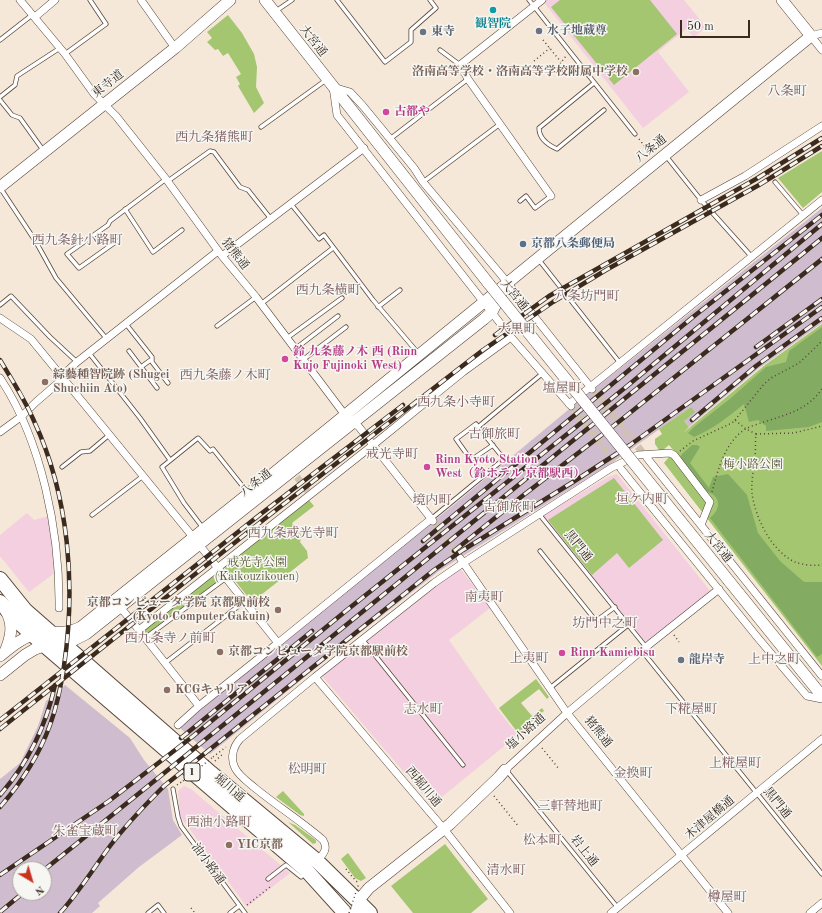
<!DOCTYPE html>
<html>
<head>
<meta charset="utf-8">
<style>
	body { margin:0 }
	#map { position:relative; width:822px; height:913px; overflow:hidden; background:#f5e8d8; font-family:"Old Standard TT",serif }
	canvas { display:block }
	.north { position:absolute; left:12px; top:861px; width:40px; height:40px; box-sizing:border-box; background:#f6f6f2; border:1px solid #aba49d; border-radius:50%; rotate:142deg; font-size:11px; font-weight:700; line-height:16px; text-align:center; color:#3b2a1e }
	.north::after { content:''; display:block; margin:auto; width:14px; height:18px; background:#c8321e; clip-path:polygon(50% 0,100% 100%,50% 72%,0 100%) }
	.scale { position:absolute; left:680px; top:20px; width:70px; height:18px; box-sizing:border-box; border:2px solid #3b2a1e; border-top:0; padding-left:5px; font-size:12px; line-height:14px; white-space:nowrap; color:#3b2a1e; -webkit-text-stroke:3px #f6f6f2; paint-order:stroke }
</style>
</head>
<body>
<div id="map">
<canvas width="822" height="913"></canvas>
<div class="north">N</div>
<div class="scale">50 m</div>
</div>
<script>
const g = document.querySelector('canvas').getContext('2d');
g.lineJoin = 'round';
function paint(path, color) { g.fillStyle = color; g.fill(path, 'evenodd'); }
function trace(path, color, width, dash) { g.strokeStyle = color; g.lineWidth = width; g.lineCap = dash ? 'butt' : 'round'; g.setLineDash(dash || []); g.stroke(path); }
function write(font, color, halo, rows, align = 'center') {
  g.font = font + ' "Old Standard TT","Noto Serif JP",serif'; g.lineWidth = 3; g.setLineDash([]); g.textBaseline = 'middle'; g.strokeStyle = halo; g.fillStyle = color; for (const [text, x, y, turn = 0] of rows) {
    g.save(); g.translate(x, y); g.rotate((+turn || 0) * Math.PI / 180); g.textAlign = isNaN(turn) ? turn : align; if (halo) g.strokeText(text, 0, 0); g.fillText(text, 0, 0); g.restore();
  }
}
const built = new Path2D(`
	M542,0h142l22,27 -12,10 -8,-8 -28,23 31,40 -46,36z
	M617,474l94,118 -63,49h-3l-103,-125 66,-39z
	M27,513l7,7 15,-4 7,56 -27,20 -29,-36v-21z
	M460,568l30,40 -41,32 48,69 21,26 -86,70 -110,-129z
	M184,786l7,3 99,84 -43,34 -67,-91 -2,-25z`);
const industrial = new Path2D(`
	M822,208v115l-64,46 -69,58 -5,-6 7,-14 -81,57 -171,107 -101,79 -128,104 -29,-25v-3l84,-69 191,-154 118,-98z
	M65,685l65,53 14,22 24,29 5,31 9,15 -43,32 -41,36 2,3 -8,7h-92v-134l20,-16 18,-37 8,-25zM20,869h24v24h-24z`);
const green = new Path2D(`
	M560,0h90l27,34 -63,51 -63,-78z
	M228,15l14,18 12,21 3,13 -1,20 8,16 -10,10 -16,-27 2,-2 -4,-7 5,-3 -13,-21 -5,3 -5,-7 -3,1 -8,-8 5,-4 -5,-6z
	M822,151v41l-19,16 -25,-30z
	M822,324v342l-158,-203 10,-12 -5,-6 -6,5h-4l-4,-6v-5l7,-5 -3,-5 32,-22 4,5 -11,9 5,6 -6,6 82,-68z
	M614,478l49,62 -34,28 -12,-15 -25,22 -44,-55z
	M309,500l5,6 -22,17 10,13 -2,6 7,9 1,7 -56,44 -28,-35z
	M212,575l5,7 -70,54 -4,-4 3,-6z
	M536,679l13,18 -2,2 -8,-10 -18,14 11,13 10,-8 2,3 -26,22 -19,-25z
	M283,791l21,23v2l-4,-1 -24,-18z
	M288,822l7,3 21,15v3l-3,1z
	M445,844l43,55 -17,14h-58l-22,-27z
	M348,853l18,25 -5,3 -6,-3 -14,-19z`);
const forest = new Path2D(`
	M822,327v95l-13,5 -43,4v-5l-8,-6 -9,2 -5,-18c-16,13 -31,25 -50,33l-6,-4 6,-6 37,-29 35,-31 20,-5 3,-11z
	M692,445h5l3,2 -10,16 19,25 4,-11 15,-3 19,21 11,38 22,28 24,21h18v72l-5,3 -107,-139c12,-10 11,-23 -5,-27l-26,-32 3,-5z`);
const streetTunnel = new Path2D(`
	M592,389l55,69
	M571,406l49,63
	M297,477l13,17
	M433,521l27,37`);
const path = new Path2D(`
	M543,40l18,22
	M534,61l16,-13
	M560,64l6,-8
	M639,139l11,14
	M766,171l5,6
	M735,420l29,-36 7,-6 28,-15 23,-22
	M756,434l38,-1 28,-7
	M680,451l13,-10 39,-18 3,-3 11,9 10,5c-1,7 0,15 -1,22 -1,12 -4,25 -3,37 3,24 19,58 43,69 8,3 18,4 27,3
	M712,492c6,-22 12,-48 32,-62 6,-4 14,-6 20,-8 24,-8 43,-12 58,-33
	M674,635l5,7
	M542,748l17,21
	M213,757l13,-10
	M215,761l9,-8
	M177,785l6,-4
	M494,796l25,31
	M346,869l10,12 3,2
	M247,905l23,-18v-2
	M191,908l4,5`);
const lane = new Path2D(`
	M337,0l48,62 26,-20v-12l25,-22 -6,-8
	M529,0l106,134
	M276,11l16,-11
	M0,40l32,-25
	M440,50l20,15
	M65,54l41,-30 -16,-24
	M594,83l-55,45c0,10 9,17 18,21l47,-39
	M0,97l15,-12 2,-9 43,-28
	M0,100l12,15 8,3 23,32
	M261,127l65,-47
	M390,139l78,-60
	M666,156l35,44 50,56
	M168,181l42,-30 4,1 26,35 8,3 23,29
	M423,182l77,-58
	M775,182l28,33
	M1,189l35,53 20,36 50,60
	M520,201l6,-5 9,12 16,-12
	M291,204l28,35 5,-4 49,65 45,53
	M125,209l28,43 29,-22
	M117,241l-38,27 -12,-14 41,-29 2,-4 56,-42
	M539,260l81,103
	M261,304l72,-56
	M0,305l11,-9 39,41 27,25
	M378,307l22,-17
	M126,324l26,33v5l16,21
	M217,326l39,-29
	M287,338l55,-40
	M295,349l43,-33
	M129,351l28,37
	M89,353l51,65 30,42
	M304,359l42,-32
	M141,367l11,-8
	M493,445l-22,15 -15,-21 20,-15 2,3 65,-54
	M62,467l19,-15 9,-1 19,-16
	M539,514l107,133
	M92,515l51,-39
	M431,519l73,-60 -26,-32
	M203,528l-19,-25 -22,-36 36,-29 12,13 3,-2 35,44
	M540,551l56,70 19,-14
	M145,638l81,-60
	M362,639l101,126
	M642,651l180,223
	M165,663l80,-62
	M550,688l78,-63
	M506,770l112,138
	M173,789l5,28 3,9 64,87
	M268,879l18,-14 15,12 3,-3
	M148,913l10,-8 6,8
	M230,913l9,-7`);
const street = new Path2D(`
	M20,0l45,54 29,40 22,22 50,63 56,77 34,41 89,118 14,12 74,94
	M141,0l34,48
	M542,0l-82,65 8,14 83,117
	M35,17l20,-17
	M822,33l-11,3 11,14
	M701,200l44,-24 77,-50
	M222,256l142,-108
	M0,318l31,21 162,198 85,106 -79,63 -21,19
	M0,378c42,63 60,155 59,230
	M569,404l253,-204
	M571,406l-60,-69 -174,-222 -4,-28 17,5 13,14 51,62 9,14 79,94 90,113
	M0,432l22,-16 14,-14 22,-19 3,-6 16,-15 141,-111
	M647,458l175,218
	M621,469l137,169 49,58 15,3
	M460,558l107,155 161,200
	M120,607l19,23
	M278,643l153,-124
	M315,677l129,152 66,84
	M199,706l-60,-76 234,-185 90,-73 48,-35
	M505,770l62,-57 79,-66 73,-58
	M316,862c6,-7 13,-12 7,-22 -22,-19 -46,-34 -68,-52 -7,-6 -16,-12 -20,-20 -5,-10 -2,-21 5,-29l75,-62 119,-94 29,-20 148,-95 27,-13 32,-2 4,2 36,47 -9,23
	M611,913l211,-174
	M810,913l12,-10`);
const secondary = new Path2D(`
	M265,0l224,284
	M0,187l175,-139 55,-48
	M729,581l93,115
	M5,652c6,-15 9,-27 1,-41
	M0,656c12,-10 25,-21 41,-23 16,-2 24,2 40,-6l167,-133 563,-458 -29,-36
	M0,675l25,-20 10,-6 17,-6 18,-1 16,-8 398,-315 8,-7 11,-22
	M356,913l2,-12 11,-13 81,-64 49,-47 6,-7`);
const highway = new Path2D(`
	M0,579l25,31 186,163 106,88 53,52
	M0,602l16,18 28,25 263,226 38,42`);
const rail = new Path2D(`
	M495,335l54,-39 207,-117 66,-41
	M756,347l66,-48
	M0,360c12,20 25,40 34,61 35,75 42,164 30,245 -3,20 -7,40 -14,59 -11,30 -28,57 -50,82
	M692,420l64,-54 66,-48
	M423,541l270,-224 129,-102
	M454,551l67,-54 100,-77 201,-161
	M0,720l262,-207 141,-108
	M0,729l267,-212 216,-167 70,-48 53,-32 153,-85 63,-39
	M181,738l131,-107
	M0,795c28,-32 46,-69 55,-110
	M44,870l114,-92 664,-540
	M0,875l109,-74 83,-64 155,-127 279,-223 196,-163
	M0,912l23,-19
	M60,913c19,-21 33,-44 50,-67 16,-21 35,-41 54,-60l234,-187 36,-29 29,-20 110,-68 57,-37 192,-138`);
const pathBridge = new Path2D(`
	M183,781l30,-24
	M349,913l10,-30`);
const secondaryBridge = new Path2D(`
	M489,284l240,297`);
const markers = [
	[493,10,4,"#0f9aa8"],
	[539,31,4,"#6b7280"],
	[423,32,4,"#6b7280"],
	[636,72,4,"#8d6e63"],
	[386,112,4,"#d1479c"],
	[523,244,4,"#5c6f8a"],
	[285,359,4,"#d1479c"],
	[45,382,4,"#8d6e63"],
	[427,467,4,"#d1479c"],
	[278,610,4,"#8d6e63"],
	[220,652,4,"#8d6e63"],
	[562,653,4,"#d1479c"],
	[681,660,4,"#6b7280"],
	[167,690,4,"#8d6e63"],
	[229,845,4,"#8d6e63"]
];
const shields = [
	[192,772,16]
];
const shieldNames = [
	["1",192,772]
];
const cultureNames = [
	["観智院",493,24]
];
const worshipNames = [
	["水子地蔵尊",547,31],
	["東寺",431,32],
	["龍岸寺",689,660]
];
const streetNames = [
	["大宮通",313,41,52],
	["東寺道",108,84,-38],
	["八条通",651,149,-39],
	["猪熊通",235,254,52],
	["大宮通",514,295,51],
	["八条通",256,483,-38],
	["黒門通",578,546,51],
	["大宮通",718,547,51],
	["塩小路通",526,732,-42],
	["猪熊通",598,732,51],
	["西堀川通",423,787,50],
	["堀川通",229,788,40],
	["黒門通",777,803,51],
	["木津屋橋通",710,818,-40],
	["岩上通",584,851,51],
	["油小路通",208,864,54]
];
const educationNames = [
	["洛南高等学校・洛南高等学校附属中学校",628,72,"right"],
	["綜藝種智院跡 (Shugei",53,375],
	["Shuchiin Ato)",53,389],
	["京都コンピュータ学院 京都駅前校",270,603,"right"],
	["(Kyoto Computer Gakuin)",270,617,"right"],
	["京都コンピュータ学院京都駅前校",228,652],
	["KCGキャリア",175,690],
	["YIC京都",237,845]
];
const hotelNames = [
	["古都や",394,112],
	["鈴 九条藤ノ木 西 (Rinn",293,352],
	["Kujo Fujinoki West)",293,366],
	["Rinn Kyoto Station",435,460],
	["West（鈴ホテル 京都駅西）",435,474],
	["Rinn Kamiebisu",570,653]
];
const serviceNames = [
	["京都八条郵便局",531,244]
];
const parkNames = [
	["梅小路公園",753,465],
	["戒光寺公園",257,563],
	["(Kaikouzikouen)",257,577]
];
const neighbourhoodNames = [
	["八条町",787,92],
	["西九条猪熊町",214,138],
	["西九条針小路町",77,241],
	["西九条横町",328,291],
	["八条坊門町",587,297],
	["大黒町",517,330],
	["西九条藤ノ木町",225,376],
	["塩屋町",562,389],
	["西九条小寺町",456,403],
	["古御旅町",494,435],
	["戒光寺町",392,455],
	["垣ケ内町",642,500],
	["境内町",432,501],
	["古御旅町",509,508],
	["西九条戒光寺町",293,534],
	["南夷町",484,598],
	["坊門中之町",605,624],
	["西九条寺ノ前町",170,639],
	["上夷町",529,659],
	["上中之町",774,660],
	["志水町",423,710],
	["下糀屋町",691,710],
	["上糀屋町",735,764],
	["松明町",307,770],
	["金換町",633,774],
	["三軒替地町",570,807],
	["西油小路町",219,823],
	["朱雀宝蔵町",85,832],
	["松本町",542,841],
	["清水町",506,871],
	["樽屋町",727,898]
];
paint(built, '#f3cfe0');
paint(industrial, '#cfbdcf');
paint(green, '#a4c670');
paint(forest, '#83ab62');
trace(streetTunnel, '#d0c2b3', 7, [7, 3.5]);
trace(lane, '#57463a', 5);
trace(street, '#57463a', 8);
trace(secondary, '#57463a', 12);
trace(highway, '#57463a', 16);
trace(path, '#57463a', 1.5, [1, 3]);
trace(lane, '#fff', 3.5);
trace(street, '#fff', 7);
trace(secondary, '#fff', 11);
trace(highway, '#fff', 14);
trace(rail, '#3b2a1e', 4.5);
trace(rail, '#f6f6f2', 3, [9]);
trace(secondaryBridge, '#57463a', 12, []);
trace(pathBridge, '#57463a', 1.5, [1, 3]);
trace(secondaryBridge, '#fff', 11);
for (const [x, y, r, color] of markers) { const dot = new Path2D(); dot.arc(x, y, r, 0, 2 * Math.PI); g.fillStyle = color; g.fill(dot); trace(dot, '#f6f6f2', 1.5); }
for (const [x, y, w] of shields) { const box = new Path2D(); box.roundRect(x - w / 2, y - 9, w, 18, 3); g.fillStyle = '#f6f6f2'; g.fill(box); trace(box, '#3b2a1e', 1); }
write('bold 11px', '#3b2a1e', null, shieldNames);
write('bold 12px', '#0d838f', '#f6f6f2', cultureNames);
write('bold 12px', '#5b616d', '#f6f6f2', worshipNames, 'left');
write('12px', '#3b2a1e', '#f6f6f2', streetNames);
write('bold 12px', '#785e54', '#f6f6f2', educationNames, 'left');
write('bold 12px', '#b23c85', '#f6f6f2', hotelNames, 'left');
write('bold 12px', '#4e5e75', '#f6f6f2', serviceNames, 'left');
write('12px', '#5a5937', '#f6f6f2', parkNames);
write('13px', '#7b585a', '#f6f6f2', neighbourhoodNames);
</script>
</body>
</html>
